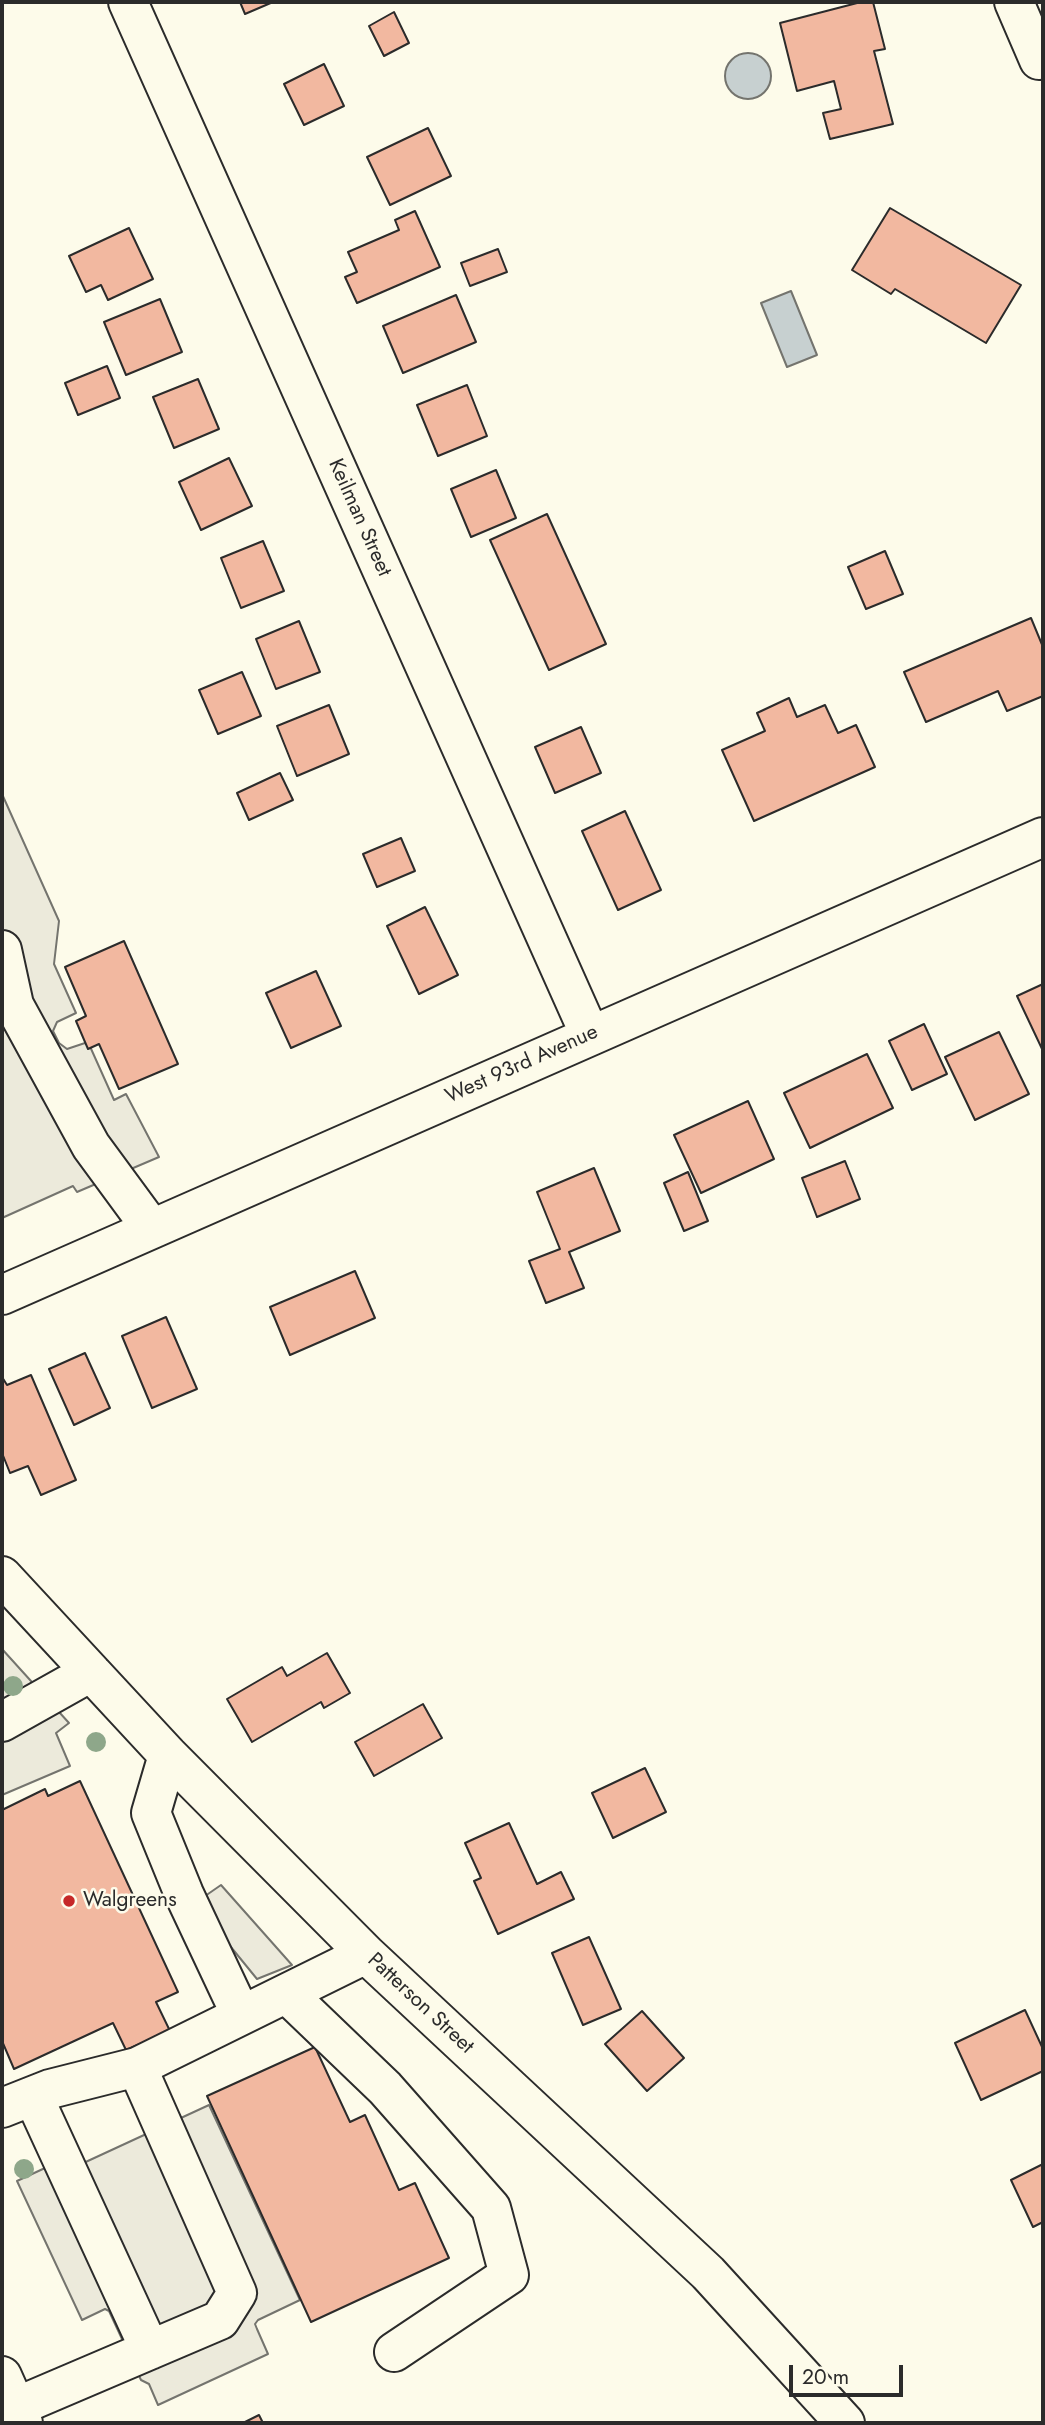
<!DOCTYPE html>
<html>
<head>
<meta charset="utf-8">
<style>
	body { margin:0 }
	#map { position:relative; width:1045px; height:2425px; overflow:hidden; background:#fdfbea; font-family:Jost,sans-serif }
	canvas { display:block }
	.frame { position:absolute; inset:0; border:4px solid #2b2b2b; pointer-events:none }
	.scale { position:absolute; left:789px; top:2365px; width:114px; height:32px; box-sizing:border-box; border:4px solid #2b2b2b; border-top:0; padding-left:9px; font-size:21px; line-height:24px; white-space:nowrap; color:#2b2b2b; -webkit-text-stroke:5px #fdfbea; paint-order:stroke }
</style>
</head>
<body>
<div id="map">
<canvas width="1045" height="2425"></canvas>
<div class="frame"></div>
<div class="scale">20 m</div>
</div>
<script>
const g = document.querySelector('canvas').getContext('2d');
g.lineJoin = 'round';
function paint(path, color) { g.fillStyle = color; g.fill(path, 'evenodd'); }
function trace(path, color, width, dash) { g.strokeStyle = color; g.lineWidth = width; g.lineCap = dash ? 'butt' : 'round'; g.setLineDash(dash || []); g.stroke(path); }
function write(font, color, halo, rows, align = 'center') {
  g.font = font + ' Jost,sans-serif'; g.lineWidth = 5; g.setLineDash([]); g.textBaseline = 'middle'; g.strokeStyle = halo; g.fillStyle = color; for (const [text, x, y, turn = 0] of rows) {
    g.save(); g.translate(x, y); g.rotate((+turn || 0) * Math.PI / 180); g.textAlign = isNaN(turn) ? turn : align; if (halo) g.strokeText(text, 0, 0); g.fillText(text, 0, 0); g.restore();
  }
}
const parking = new Path2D(`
	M2,794l57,127 -5,43 22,49 -19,9 -4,9 6,12 8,6 21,-7 26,58 12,-6 33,63 -82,35 -4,-6 -71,32z
	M2,1649l67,74 -13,10 14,33 -68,29z
	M221,1885l71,80 -35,14 -62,-76z
	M209,2105l91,195 -42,20 -3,4 2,5 11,25 -110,51 -9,-21 -8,-4 -32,-69 -4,-2 -23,11 -65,-139 28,-13 6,10z`);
const water = new Path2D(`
	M725 76a23 23 0 1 1 46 0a23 23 0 1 1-46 0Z
	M791,291l26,64 -30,12 -26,-64z`);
const building = new Path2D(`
	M240,2h33l-28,12z
	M861,2h12l12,47 -11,2 19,73 -63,15 -7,-26 18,-4 -7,-28 -37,10 -17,-68z
	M394,12l15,31 -25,13 -15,-30z
	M324,64l20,42 -40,19 -20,-41z
	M428,128l23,48 -61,29 -23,-48z
	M890,208l131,77 -35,58 -91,-54 -4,5 -39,-24z
	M415,211l25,56 -83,36 -12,-26 12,-5 -9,-20 51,-22 -4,-10z
	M129,228l24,51 -45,21 -7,-15 -15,7 -17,-36z
	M498,249l9,23 -37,14 -9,-23z
	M456,295l20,47 -73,31 -20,-47z
	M160,299l22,53 -56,23 -22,-53z
	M107,366l13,32 -42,17 -13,-32z
	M198,379l21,50 -45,19 -21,-51z
	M467,385l20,51 -49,20 -21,-51z
	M229,458l23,48 -51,24 -22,-48z
	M496,470l20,48 -45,19 -20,-48z
	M547,514l59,130 -57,26 -59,-130z
	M263,541l21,50 -43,17 -20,-50z
	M885,551l18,43 -37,15 -18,-42z
	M1031,618l12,29v49l-36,15 -9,-20 -72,31 -22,-50z
	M299,621l21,51 -44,17 -20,-50z
	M242,672l19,44 -43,18 -19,-44z
	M789,698l8,19 28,-12 13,28 18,-8 19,42 -121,54 -32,-71 43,-19 -8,-18z
	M329,705l20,49 -52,22 -20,-50z
	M581,727l20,46 -46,20 -20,-46z
	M280,773l13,27 -44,20 -12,-27z
	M625,811l36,79 -43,20 -36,-79z
	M401,838l14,33 -38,16 -14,-33z
	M425,907l33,68 -39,19 -32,-68z
	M124,941l54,123 -59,25 -20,-45 -11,5 -12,-28 10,-5 -21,-49z
	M316,971l25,55 -50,22 -25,-55z
	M1043,984v67l-26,-55z
	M924,1024l23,50 -35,16 -23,-49z
	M999,1032l30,62 -54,26 -30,-63z
	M867,1054l26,54 -83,40 -26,-55z
	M748,1101l26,58 -73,34 -27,-58z
	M845,1161l15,38 -43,18 -15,-39z
	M594,1168l26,63 -51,21 15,36 -38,15 -17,-42 31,-12 -23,-57z
	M688,1172l20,49 -24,10 -20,-48z
	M355,1271l20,47 -85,37 -20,-48z
	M166,1317l31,72 -45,19 -30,-72z
	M85,1353l25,55 -36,17 -25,-56z
	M31,1375l45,105 -35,15 -13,-29 -18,7 -8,-20v-76l5,8z
	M327,1653l23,40 -26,15 -3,-6 -69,40 -25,-43 55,-32 5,9z
	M423,1704l19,34 -68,38 -19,-34z
	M645,1768l21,44 -53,26 -21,-45z
	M80,1781l98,211 -22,10 14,29 -44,19 -13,-27 -99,46 -12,-28v-231l43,-21 3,7z
	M509,1823l28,61 24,-12 13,27 -76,35 -24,-53 7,-3 -16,-35z
	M589,1937l32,72 -38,16 -31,-72z
	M1025,2010l18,39v22l-62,29 -26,-57z
	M642,2011l42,47 -37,33 -42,-47z
	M315,2047l35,75 15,-7 34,75 16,-7 34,75 -138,64 -104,-226z
	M1043,2164v58l-10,5 -22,-47z
	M259,2415l4,8h-20z`);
const minor = new Path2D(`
	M128,2l462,1033
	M1014,2l25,58
	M2,950l12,55 77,141 61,83
	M2,1295l1041,-458
	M2,1576l166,179 198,199 342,319 137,150
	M2,1722l89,-50
	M168,1755l-17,58 33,81 57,121
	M287,1994l98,94 106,120 18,67 -115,77
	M33,2096l117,254
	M2,2108l48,-19 87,-22 229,-113
	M16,2407l204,-87 17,-27 -100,-226`);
const highway = new Path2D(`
	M2,2376l21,47`);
const trees = [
	[13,1686],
	[96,1742],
	[24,2169]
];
const markers = [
	[69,1901,7,"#c62828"]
];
const streetNames = [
	["Keilman Street",359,518,66],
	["West 93rd Avenue",522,1065,-24],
	["Patterson Street",420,2004,43]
];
const poiNames = [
	["Walgreens",83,1901]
];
paint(parking, '#eceadb');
trace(parking, '#74746e', 2);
paint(water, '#c7d0d0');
trace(water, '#74746e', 2);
paint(building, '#f2b8a0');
trace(building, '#2b2b2b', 2);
trace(minor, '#2b2b2b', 42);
trace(highway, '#2b2b2b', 42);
trace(minor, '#fdfbea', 38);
trace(highway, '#fdfbea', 38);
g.fillStyle = '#8ea78a';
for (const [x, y] of trees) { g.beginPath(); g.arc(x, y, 10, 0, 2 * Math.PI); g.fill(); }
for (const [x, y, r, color] of markers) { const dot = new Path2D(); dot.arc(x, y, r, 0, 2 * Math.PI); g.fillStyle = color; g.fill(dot); trace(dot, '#fdfbea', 2.5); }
write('21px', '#2b2b2b', '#fdfbea', streetNames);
write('21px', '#2b2b2b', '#fdfbea', poiNames, 'left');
</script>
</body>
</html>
